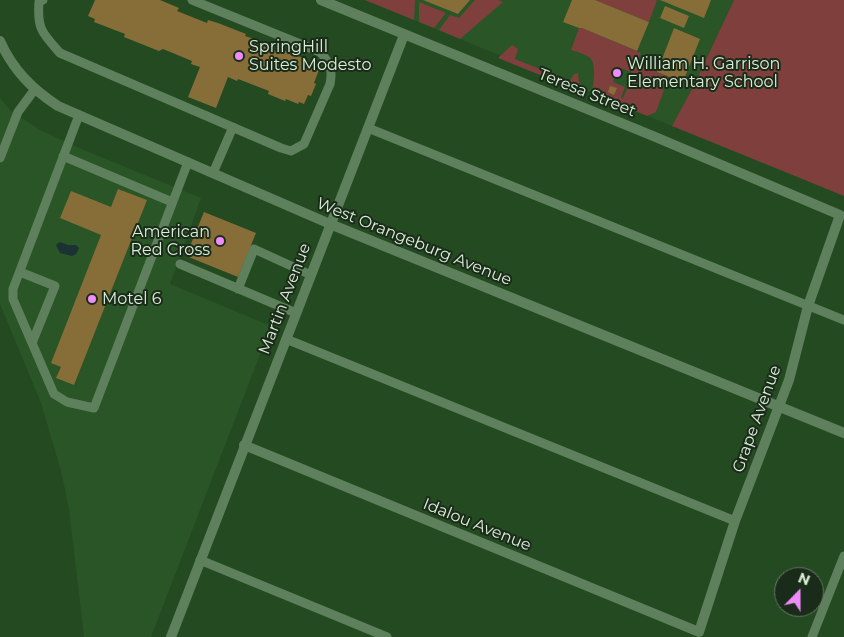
<!DOCTYPE html>
<html>
<head>
<meta charset="utf-8">
<style>
	body { margin:0 }
	#map { position:relative; width:844px; height:637px; overflow:hidden; background:#244a22; font-family:Montserrat,sans-serif }
	canvas { display:block }
	.north { position:absolute; left:774px; top:567px; width:50px; height:50px; box-sizing:border-box; background:#1b2b19; border:1px solid #677965; border-radius:50%; rotate:22deg; font-size:14px; font-weight:700; line-height:20px; text-align:center; color:#daefd8 }
	.north::after { content:''; display:block; margin:auto; width:18px; height:22px; background:#ed8cfa; clip-path:polygon(50% 0,100% 100%,50% 72%,0 100%) }
</style>
</head>
<body>
<div id="map">
<canvas width="844" height="637"></canvas>
<div class="north">N</div>
</div>
<script>
const g = document.querySelector('canvas').getContext('2d');
g.lineJoin = 'round';
function paint(path, color) { g.fillStyle = color; g.fill(path, 'evenodd'); }
function trace(path, color, width, dash) { g.strokeStyle = color; g.lineWidth = width; g.lineCap = dash ? 'butt' : 'round'; g.setLineDash(dash || []); g.stroke(path); }
function write(font, color, halo, rows, align = 'center') {
  g.font = font + ' Montserrat,sans-serif'; g.lineWidth = 4; g.setLineDash([]); g.textBaseline = 'middle'; g.strokeStyle = halo; g.fillStyle = color; for (const [text, x, y, turn = 0] of rows) {
    g.save(); g.translate(x, y); g.rotate((+turn || 0) * Math.PI / 180); g.textAlign = isNaN(turn) ? turn : align; if (halo) g.strokeText(text, 0, 0); g.fillText(text, 0, 0); g.restore();
  }
}
const built = new Path2D(`
	M365,0h369l-41,87 -21,39 -92,-38v3l-82,-33 3,-2z
	M0,98l10,12 30,20 39,18 122,50 -31,86 101,42 -120,311h-67l-15,-128 -8,-38 -20,-68 -41,-99z`);
const green = new Path2D(`
	M365,0h50l-1,20z
	M475,0h23l5,2 -43,37 -21,-9 11,-15 9,3z
	M595,0h62l-8,22z
	M734,0h110v196l-172,-70 21,-39z
	M419,2l27,11 -12,15 -15,-6z
	M579,28h3l59,25 -4,10 32,14 -3,8 -48,-18 -5,15 12,5 -4,11h2l9,-21 32,13 -8,22 -9,4 -55,-23c1,-9 5,-28 -2,-35 -5,-4 -13,-6 -19,-8z
	M512,45l6,4 -3,10 55,22 4,-7 4,-1 2,18 -82,-33z`);
const water = new Path2D(`
	M60,242l8,3h8l3,3 -3,6 -4,2 -12,-3 -4,-8z`);
const building = new Path2D(`
	M95,0h65l19,8 -2,3 30,12 1,-3 10,3 28,11 -1,2 9,3 -1,3 31,12 1,-3 18,7 -1,3 12,5 -1,2 6,2 -5,13 2,1 -5,12 -3,-1 -4,9 -5,-2 -1,2 -12,-5 -1,2 -17,-7 1,-3 -31,-12 -1,2 -9,-4 -12,31 -28,-11 12,-30 -9,-3 1,-3 -29,-12 -4,2 -35,-14 1,-3 -31,-12 1,-3 -7,-3z
	M423,0h47l-12,14z
	M572,0h23l54,22 -12,29 -55,-23h-3l-16,-6z
	M660,0h51l-7,18z
	M665,6l24,10 -5,12 -24,-10z
	M674,28l26,11 -17,43 -26,-10z
	M610,86l7,2 -3,7 -6,-3z
	M118,189l29,11 -73,185 -18,-7 5,-11 -10,-4 50,-128 -41,-17 11,-27 40,16z
	M204,212l52,21 -18,44 -52,-21z`);
const service = new Path2D(`
	M43,0l-4,2c-2,27 3,31 21,51l221,95 10,3 13,-7 26,-60c3,-15 0,-21 -10,-32l-128,-52
	M79,115l-66,174v10l41,95 13,8 27,6 94,-246
	M368,128l476,192
	M63,156l109,46
	M0,158l18,-46 17,-23
	M213,173l20,-46
	M180,264l116,49
	M20,272l35,14 -23,57
	M238,289l16,-40 57,26
	M286,339l449,182
	M200,560l187,77
	M812,637l32,-81`);
const minor = new Path2D(`
	M244,445l455,187 36,-111 54,-141 19,-74 32,-91 -187,-79 -332,-136
	M171,637l233,-602`);
const tertiary = new Path2D(`
	M0,41c13,29 32,48 58,65l272,118 514,209`);
const markers = [
	[239,56,5,"#ed8cfa"],
	[617,73,5,"#ed8cfa"],
	[220,241,5,"#ed8cfa"],
	[92,299,5,"#ed8cfa"]
];
const poiNames = [
	["SpringHill",249,47],
	["Suites Modesto",249,65],
	["William H. Garrison",627,64],
	["Elementary School",627,82],
	["American",210,232,"right"],
	["Red Cross",210,250,"right"],
	["Motel 6",102,299]
];
const streetNames = [
	["Teresa Street",587,93,22],
	["West Orangeburg Avenue",414,242,22],
	["Martin Avenue",285,299,-69],
	["Grape Avenue",757,419,-70],
	["Idalou Avenue",477,525,22]
];
paint(built, '#295527');
paint(green, '#7f3f3d');
paint(water, '#1b3234');
paint(building, '#876d38');
trace(service, '#5f805c', 9);
trace(minor, '#5f805c', 10);
trace(tertiary, '#5f805c', 10);
for (const [x, y, r, color] of markers) { const dot = new Path2D(); dot.arc(x, y, r, 0, 2 * Math.PI); g.fillStyle = color; g.fill(dot); trace(dot, '#1b2b19', 2); }
write('16px', '#daefd8', '#1b2b19', poiNames, 'left');
write('16px', '#daefd8', '#1b2b19', streetNames);
</script>
</body>
</html>
